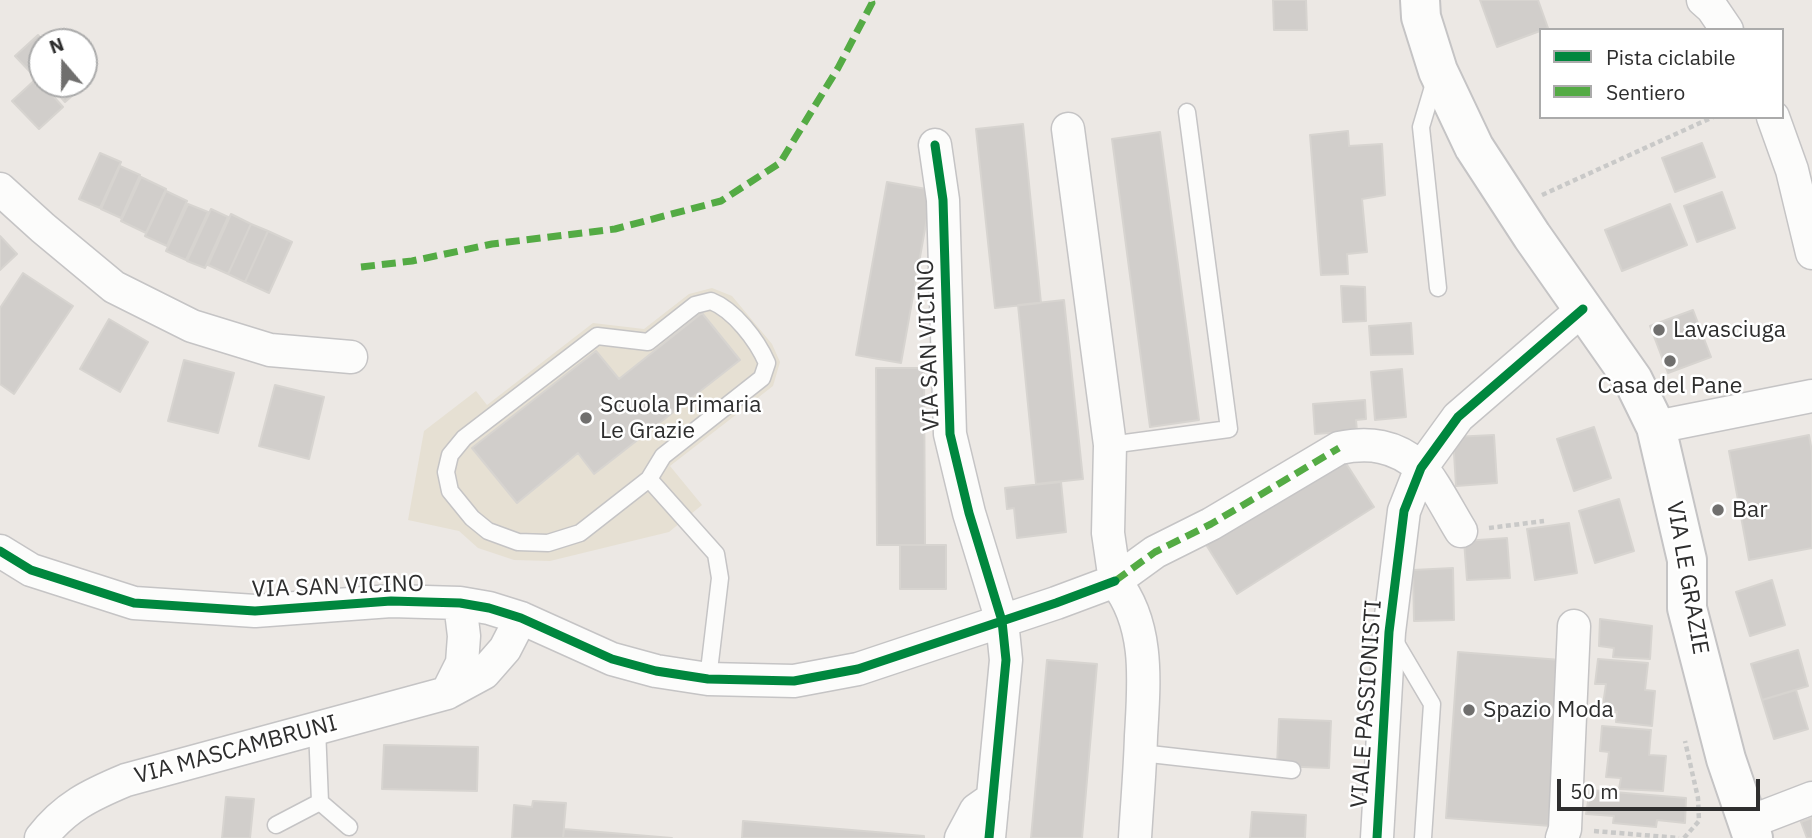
<!DOCTYPE html>
<html>
<head>
<meta charset="utf-8">
<style>
	body { margin:0 }
	#map { position:relative; width:1812px; height:838px; overflow:hidden; background:#ece8e4; font-family:"IBM Plex Sans",sans-serif }
	canvas { display:block }
	.legend { position:absolute; left:1539px; top:28px; width:245px; height:91px; box-sizing:border-box; background:#fff; border:2px solid #ababab; margin:0; padding:9px 12px; list-style:none; font-size:21px; color:#2e2e2e }
	.legend li { display:flex; align-items:center; gap:14px; height:35px }
	.legend b { width:35px; border:2px solid #ababab }
	.north { position:absolute; left:28px; top:28px; width:70px; height:70px; box-sizing:border-box; background:#fff; border:2px solid #ababab; border-radius:50%; rotate:340deg; font-size:19px; font-weight:700; line-height:28px; text-align:center; color:#2e2e2e }
	.north::after { content:''; display:block; margin:auto; width:24px; height:32px; background:#706f6e; clip-path:polygon(50% 0,100% 100%,50% 72%,0 100%) }
	.scale { position:absolute; left:1557px; top:779px; width:203px; height:32px; box-sizing:border-box; border:4px solid #2e2e2e; border-top:0; padding-left:9px; font-size:21px; line-height:24px; white-space:nowrap; color:#2e2e2e; -webkit-text-stroke:5px #fff; paint-order:stroke }
</style>
</head>
<body>
<div id="map">
<canvas width="1812" height="838"></canvas>
<ul class="legend">
<li><b style="height:9px;background:#00873e"></b>Pista ciclabile</li>
<li><b style="height:9px;background:#54ab44"></b>Sentiero</li>
</ul>
<div class="north">N</div>
<div class="scale">50 m</div>
</div>
<script>
const g = document.querySelector('canvas').getContext('2d');
g.lineJoin = 'round';
function paint(path, color) { g.fillStyle = color; g.fill(path, 'evenodd'); }
function trace(path, color, width, dash) { g.strokeStyle = color; g.lineWidth = width; g.lineCap = dash ? 'butt' : 'round'; g.setLineDash(dash || []); g.stroke(path); }
function write(font, color, halo, rows, align = 'center') {
  g.font = font + ' "IBM Plex Sans",sans-serif'; g.lineWidth = 5; g.setLineDash([]); g.textBaseline = 'middle'; g.strokeStyle = halo; g.fillStyle = color; for (const [text, x, y, turn = 0] of rows) {
    g.save(); g.translate(x, y); g.rotate((+turn || 0) * Math.PI / 180); g.textAlign = isNaN(turn) ? turn : align; if (halo) g.strokeText(text, 0, 0); g.fillText(text, 0, 0); g.restore();
  }
}
const education = new Path2D(`
	M712,288l20,8 40,48 8,18 -7,24 -103,80 32,39 -33,27 -119,29 -36,-1 -36,-12 -19,-17 -51,-11 16,-89 52,-40 11,14 106,-82 51,6 45,-35z`);
const building = new Path2D(`
	M1273,0h33l1,30h-33z
	M1480,0h58l10,28 -51,19z
	M38,35l7,7h-3v25l-9,8 -18,-19z
	M37,78l26,29 -24,22 -27,-28z
	M84,82l2,2 -21,18 -16,-18h35z
	M1023,124l18,179 -46,5 -19,-179z
	M1348,131l1,15 33,-2 3,51 -23,4 5,53 -20,2 1,20 -27,1 -11,-140z
	M1160,132l39,288 -49,7 -38,-288z
	M1702,143l13,34 -40,15 -13,-34z
	M100,153l21,9 -21,46 -21,-9z
	M120,166l20,9 -19,43 -20,-9z
	M141,177l25,12 -20,44 -25,-12z
	M887,182l45,8 -31,173 -45,-8z
	M166,191l21,10 -20,45 -22,-10z
	M1722,192l13,36 -38,14 -13,-36z
	M188,204l20,8 -22,48 -20,-9z
	M1670,204l17,41 -65,26 -17,-41z
	M211,209l17,8 -23,51 -18,-7z
	M231,214l20,10 -23,50 -20,-9z
	M251,224l17,7 -23,51 -17,-8z
	M268,231l24,11 -23,51 -24,-11z
	M0,236l17,18 -17,16z
	M23,273l50,33 -59,88 -14,-10v-76z
	M1341,286l24,1 1,34 -23,1z
	M1064,300l19,179 -47,5 -18,-179z
	M1693,310l18,47 -43,16 -18,-47z
	M702,313l38,47 -146,114 -16,-21 -61,50 -45,-55 124,-97 23,28z
	M109,319l39,23 -28,50 -40,-23z
	M1411,323l2,31 -42,1 -2,-29z
	M184,360l50,13 -16,60 -50,-12z
	M876,368h48l1,177h-48z
	M1402,369l4,48 -31,3 -4,-48z
	M275,385l49,12 -15,62 -50,-13z
	M1365,400l1,19 -10,1 1,11 -42,3 -2,-30z
	M1594,427l17,51 -37,13 -17,-52z
	M1494,435l3,48 -41,3 -3,-49z
	M1809,435l3,17v96l-63,12 -20,-109z
	M1342,457l32,50 -137,87 -32,-51z
	M1061,482l5,50 -49,6 -3,-30 -7,1 -2,-21z
	M1619,499l15,52 -39,12 -16,-52z
	M1569,523l8,50 -42,7 -8,-51z
	M1507,538l3,40 -43,2 -3,-39z
	M900,545h46v44h-46z
	M1453,568l1,52 -40,1 -1,-51z
	M1772,580l13,45 -35,11 -14,-44z
	M1600,619l52,7 -2,33 -37,-2 1,-9 -15,-2z
	M1798,650l10,36 -46,14 -11,-36z
	M1458,652l103,8 -10,166 -105,-8z
	M1598,659l50,4 -3,27 10,1 -3,35 -36,-4 1,-10h-15l4,-28h-11z
	M1047,660l50,4 -15,174h-51z
	M1796,690l12,39 -34,10 -12,-39z
	M1279,719l52,2 -2,47 -52,-2z
	M1602,726l49,4 -2,25 17,1 -3,35 -44,-2 2,-11 -15,-1 3,-25 -9,-1z
	M384,745l94,2 -1,44 -95,-2z
	M1590,790l96,8 -1,25 -28,-3 -1,7 -43,-4 1,-7 -28,-2z
	M226,797l28,2 -4,39h-28z
	M533,801l33,2 -3,35h-51l2,-33 18,2z
	M1252,812l54,3 -1,23h-55z
	M1812,818v20h-5l-6,-16z
	M743,821l181,15v2h-182z
	M564,829l108,9h-109z`);
const path = new Path2D(`
	M1542,195l171,-78
	M1489,528l55,-7
	M1594,831l85,7
	M1684,838l15,-17 -1,-23 -13,-57`);
const lane = new Path2D(`
	M1435,80l-14,47 17,161
	M711,301c23,9 46,39 56,62l-5,15 -99,78 -14,23 -69,54 -32,10 -30,-1 -30,-11 -16,-13 -22,-27 -4,-19 4,-17 14,-17 133,-102 51,6 47,-37z
	M1110,445l119,-16 -42,-317
	M649,479l67,75 4,24 -12,101
	M1393,638l39,66 -9,134
	M317,728l3,74 29,25
	M1141,753l151,17
	M276,825l44,-23`);
const street = new Path2D(`
	M1703,0l9,8 15,22
	M1773,117l19,53 20,83
	M1068,129l42,316 -2,88 7,48
	M935,145l8,55 7,234 19,79 33,108 4,39 -17,178
	M0,189l43,39 71,59 78,39 78,24 81,7
	M1656,427l156,-31
	M0,551l31,19 103,33 121,8 136,-10 69,2 29,5 32,10 91,41 44,12 52,8 86,2 64,-12 198,-66 59,-22 40,-29 56,-28 128,-76c30,-6 56,-3 81,19 11,9 32,50 41,64
	M1115,581c35,44 29,102 26,155 -1,34 -4,68 -6,102
	M447,693l15,-30 2,-27 -4,-33
	M1747,823l65,-25
	M41,838c24,-31 49,-43 85,-58l321,-87 37,-20 21,-24 16,-31
	M961,838l15,-28 17,-12
	M1377,838l12,-206 15,-121 17,-43 37,-51 125,-108
	M1562,838l3,-9 9,-203`);
const secondary = new Path2D(`
	M1420,0l1,17 17,54 36,76 58,89 101,144 23,47 31,133v48l39,151 27,79`);
const quiet = new Path2D(`
	M361,267l51,-6 80,-17 123,-15 106,-28 59,-38 58,-95 34,-65 -1,-3
	M1115,581l40,-29 56,-28 128,-76`);
const cycleway = new Path2D(`
	M935,145l8,55 7,234 19,79 33,108 4,39 -17,178
	M0,551l31,19 103,33 121,8 136,-10 69,2 29,5 32,10 91,41 44,12 52,8 86,2 64,-12 198,-66 59,-22
	M1377,838l12,-206 15,-121 17,-43 37,-51 125,-108`);
const markers = [
	[1659,330,7,"#706f6e"],
	[1670,361,7,"#706f6e"],
	[586,418,7,"#706f6e"],
	[1718,510,7,"#706f6e"],
	[1469,710,7,"#706f6e"]
];
const poiNames = [
	["Lavasciuga",1673,330],
	["Casa del Pane",1670,386,"center"],
	["Scuola Primaria",600,405],
	["Le Grazie",600,431],
	["Bar",1732,510],
	["Spazio Moda",1483,710]
];
const streetNames = [
	["VIA SAN VICINO",929,345,-92],
	["VIA LE GRAZIE",1687,578,80],
	["VIA SAN VICINO",338,587,-2],
	["VIALE PASSIONISTI",1367,704,-86],
	["VIA MASCAMBRUNI",236,750,-15]
];
paint(education, '#e6e0d3');
paint(building, '#d1cecb');
trace(building, '#d7d4d0', 2);
trace(lane, '#c5c4c5', 19);
trace(street, '#c5c4c5', 35);
trace(secondary, '#c5c4c5', 42);
trace(path, '#c9c9c8', 4.5, [5, 3.5]);
trace(lane, '#fcfcfb', 16);
trace(street, '#fcfcfb', 32);
trace(secondary, '#fcfcfb', 38);
trace(quiet, '#54ab44', 7, [14, 7]);
trace(cycleway, '#00873e', 9);
for (const [x, y, r, color] of markers) { const dot = new Path2D(); dot.arc(x, y, r, 0, 2 * Math.PI); g.fillStyle = color; g.fill(dot); trace(dot, '#fff', 2.5); }
write('23px', '#2e2e2e', '#fff', poiNames, 'left');
write('23px', '#2e2e2e', '#fff', streetNames);
</script>
</body>
</html>
